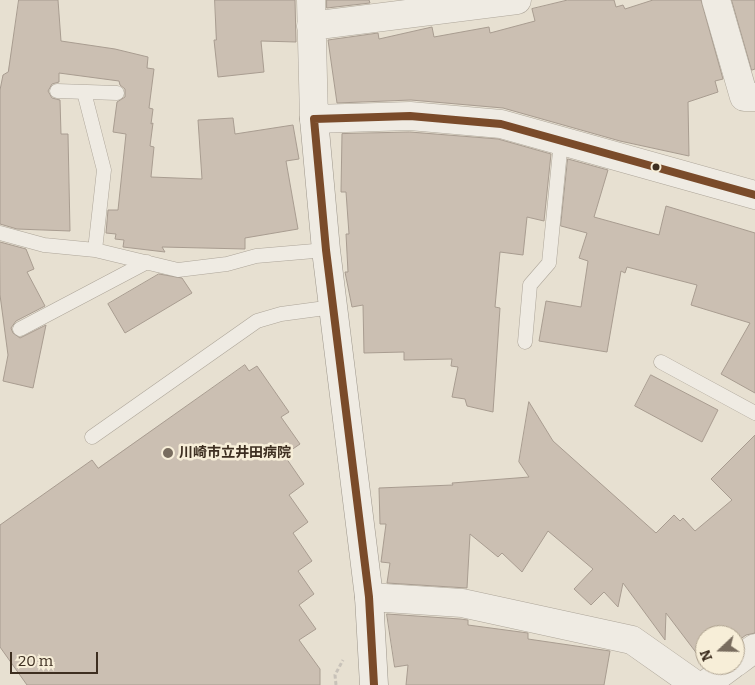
<!DOCTYPE html>
<html>
<head>
<meta charset="utf-8">
<style>
	body { margin:0 }
	#map { position:relative; width:755px; height:685px; overflow:hidden; background:#e7e0d1; font-family:Bitter,serif }
	canvas { display:block }
	.north { position:absolute; left:695px; top:625px; width:50px; height:50px; box-sizing:border-box; background:#f7eed8; border:1px solid #ada18e; border-radius:50%; rotate:249deg; font-size:14px; font-weight:700; line-height:20px; text-align:center; color:#3d2e20 }
	.north::after { content:''; display:block; margin:auto; width:18px; height:22px; background:#786c5e; clip-path:polygon(50% 0,100% 100%,50% 72%,0 100%) }
	.scale { position:absolute; left:10px; top:652px; width:88px; height:22px; box-sizing:border-box; border:2px solid #3d2e20; border-top:0; padding-left:6px; font-size:15px; line-height:18px; white-space:nowrap; color:#3d2e20; -webkit-text-stroke:4px #f7eed8; paint-order:stroke }
</style>
</head>
<body>
<div id="map">
<canvas width="755" height="685"></canvas>
<div class="north">N</div>
<div class="scale">20 m</div>
</div>
<script>
const g = document.querySelector('canvas').getContext('2d');
g.lineJoin = 'round';
function paint(path, color) { g.fillStyle = color; g.fill(path, 'evenodd'); }
function trace(path, color, width, dash) { g.strokeStyle = color; g.lineWidth = width; g.lineCap = dash ? 'butt' : 'round'; g.setLineDash(dash || []); g.stroke(path); }
function write(font, color, halo, rows, align = 'center') {
  g.font = font + ' Bitter,"Noto Sans JP",serif'; g.lineWidth = 5; g.setLineDash([]); g.textBaseline = 'middle'; g.strokeStyle = halo; g.fillStyle = color; for (const [text, x, y, turn = 0] of rows) {
    g.save(); g.translate(x, y); g.rotate((+turn || 0) * Math.PI / 180); g.textAlign = isNaN(turn) ? turn : align; if (halo) g.strokeText(text, 0, 0); g.fillText(text, 0, 0); g.restore();
  }
}
const building = new Path2D(`
	M19,0h39l3,41 54,8 33,8 -1,11 7,1 -5,39 4,1 -2,15 2,-1 -3,23 4,1 -3,30 51,2 -4,-59 35,-2 2,16 58,-9 6,34 -13,2 12,68 -53,9v11l-83,-2 3,5 -42,-5 1,-7 -9,-1 1,-5 -10,-1 2,-23h10l8,-76 -13,-2 4,-30 8,-5v-8l-5,-4 -1,-4 -60,-8v9l-7,2 -4,7 4,7 8,2 1,34h7l2,97 -53,-2 -17,-5v-134l3,-15 5,-3z
	M215,0h80l1,42 -35,-1 3,31 -46,5 -4,-37h2z
	M327,0h42l1,3 -43,5z
	M568,0h46l2,7 7,-2 2,4 28,-9h48l22,79 -8,2 3,11 -30,10 1,54 -69,-15 -117,-33 -92,-8 -74,3 -9,-63 50,-7 1,6 53,-12 2,10 55,-10 1,6 45,-12 -3,-12z
	M732,0h23v69l-3,1z
	M410,132l88,7 53,15 -7,67 -17,-4 -4,38 -23,-3 -5,55 5,1 -7,104 -26,-6 -2,-7 -13,-2 6,-30 -7,-1 1,-7 -48,1v-8l-40,1 -1,-48 -11,2 -7,-35h3l-2,-38h3l-3,-42h-5l1,-58z
	M568,159l40,11 -14,47 65,18 7,-29 89,27v160l-34,-19 29,-51 -59,-18 6,-20 -70,-18 -2,6 -4,-2 -14,81 -68,-11 7,-40 35,6 7,-46 -9,-3 8,-25 -26,-7z
	M0,242l26,7 8,20 -7,3 18,34 -29,15 -5,7 2,5 7,5 26,-13 -13,63 -30,-7 5,-26 -8,-60z
	M159,274l23,4 10,15 -67,40 -17,-29z
	M245,365l4,6 8,-5 32,46 -8,5 19,27 -16,11 20,29 -15,11 19,27 -15,11 19,28 -14,10 16,23 -15,11 17,24 -17,11 21,29v16h-293l-27,-38v-122l92,-65 6,8z
	M651,375l67,35 -16,32 -67,-36z
	M529,402l24,39 103,92 18,-18 6,6 3,-3 12,13 37,-31 -21,-21 44,-44v198l-9,2 -11,8v-8h-30l-1,28 -38,-50 -1,27 -42,-57 -5,24 -14,-15 -13,13 -17,-16 19,-20 -45,-38 -26,41 -20,-19 -4,4 -28,-23 -3,54 -80,-5 3,-20 -9,-1 5,-38h-6l-1,-36 74,-3 -1,-2 77,-6 -10,-15z
	M387,614l73,5 8,1v5l60,8v6l82,12 -6,34h-198l2,-20 -13,2z`);
const path = new Path2D(`
	M336,685l-1,-10 8,-15`);
const lane = new Path2D(`
	M57,91l60,2
	M84,92l20,78 -9,80
	M0,233l44,12 51,5 83,20 49,-6 29,-8 70,-6
	M20,329l127,-67
	M525,342l5,-57 19,-22 12,-122
	M661,362l94,51
	M92,437l165,-116 24,-7 52,-7`);
const street = new Path2D(`
	M311,0l3,119 96,-3 91,8 254,71
	M716,0l28,97h11
	M311,26l206,-26
	M369,597l93,6 170,37 64,45
	M735,663l20,-15
	M705,685l27,-20`);
const secondary = new Path2D(`
	M314,119l12,131 43,347 5,88`);
const bus1 = new Path2D(`
	M374,685l-5,-88 -43,-347 -12,-131 96,-3 91,8 254,71`);
const markers = [
	[656,167,4.5,"#3d2e20"],
	[168,453,6,"#786c5e"]
];
const poiNames = [
	["川崎市立井田病院",179,453]
];
paint(building, '#cbbfb2');
trace(building, '#a89c90', 1);
trace(lane, '#ada599', 15);
trace(street, '#ada599', 29);
trace(secondary, '#9c958a', 29);
trace(path, '#c8c2b9', 3, [4, 2.5]);
trace(lane, '#efebe3', 14);
trace(street, '#efebe3', 28);
trace(secondary, '#efebe3', 28);
trace(bus1, '#7a4b2a', 8);
for (const [x, y, r, color] of markers) { const dot = new Path2D(); dot.arc(x, y, r, 0, 2 * Math.PI); g.fillStyle = color; g.fill(dot); trace(dot, '#f7eed8', 2); }
write('bold 14px', '#3d2e20', '#f7eed8', poiNames, 'left');
</script>
</body>
</html>
